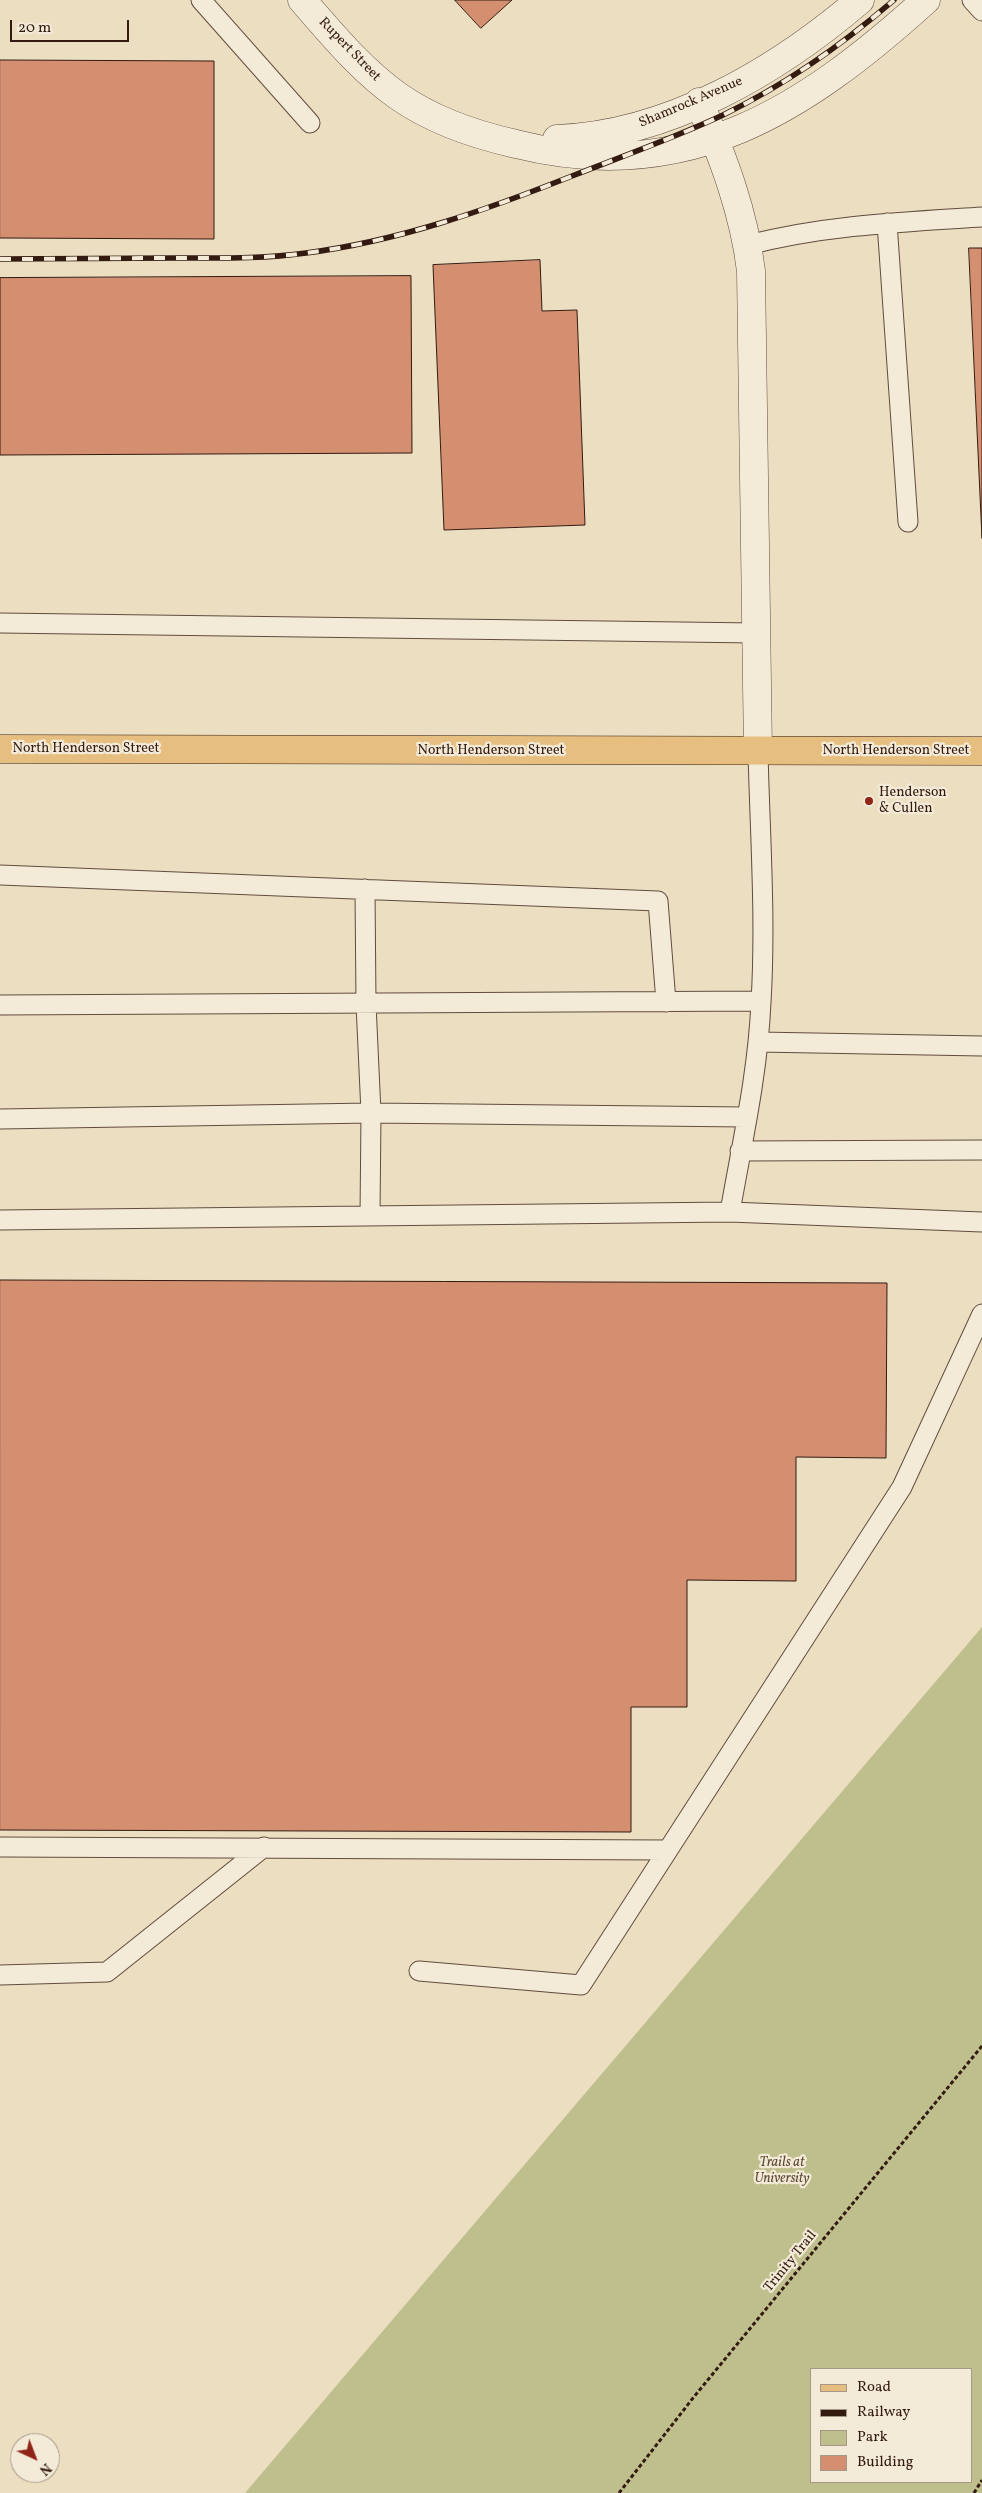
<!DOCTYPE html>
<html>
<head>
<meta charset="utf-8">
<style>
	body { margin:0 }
	#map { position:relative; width:982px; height:2493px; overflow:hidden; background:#ecdec1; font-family:Vollkorn,serif }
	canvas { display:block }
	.legend { position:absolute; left:810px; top:2368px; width:162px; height:115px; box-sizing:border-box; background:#f3ead7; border:1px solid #a69788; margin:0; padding:6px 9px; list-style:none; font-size:15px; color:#331b11 }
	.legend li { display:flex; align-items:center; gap:10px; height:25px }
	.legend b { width:25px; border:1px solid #a69788 }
	.north { position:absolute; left:10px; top:2433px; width:50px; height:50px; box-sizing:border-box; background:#f3ead7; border:1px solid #a69788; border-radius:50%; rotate:137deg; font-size:14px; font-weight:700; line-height:20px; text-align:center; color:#331b11 }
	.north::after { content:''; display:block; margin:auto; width:18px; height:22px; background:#8f2418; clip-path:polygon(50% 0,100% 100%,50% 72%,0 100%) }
	.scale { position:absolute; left:10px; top:20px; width:119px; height:22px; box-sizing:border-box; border:2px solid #331b11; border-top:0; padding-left:6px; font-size:15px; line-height:18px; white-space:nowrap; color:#331b11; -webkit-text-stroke:4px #f3ead7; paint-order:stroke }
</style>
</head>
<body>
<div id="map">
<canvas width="982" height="2493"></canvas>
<ul class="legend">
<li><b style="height:6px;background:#e6bf80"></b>Road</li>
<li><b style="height:6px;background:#331b11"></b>Railway</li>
<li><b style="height:14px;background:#bfbf8e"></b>Park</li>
<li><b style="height:14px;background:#d48e70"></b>Building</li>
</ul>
<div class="north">N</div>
<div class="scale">20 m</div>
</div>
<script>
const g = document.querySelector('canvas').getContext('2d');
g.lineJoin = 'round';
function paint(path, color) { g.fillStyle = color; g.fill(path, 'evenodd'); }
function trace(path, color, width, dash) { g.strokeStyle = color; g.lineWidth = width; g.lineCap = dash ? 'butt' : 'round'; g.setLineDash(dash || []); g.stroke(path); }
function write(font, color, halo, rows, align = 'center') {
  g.font = font + ' Vollkorn,serif'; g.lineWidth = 4.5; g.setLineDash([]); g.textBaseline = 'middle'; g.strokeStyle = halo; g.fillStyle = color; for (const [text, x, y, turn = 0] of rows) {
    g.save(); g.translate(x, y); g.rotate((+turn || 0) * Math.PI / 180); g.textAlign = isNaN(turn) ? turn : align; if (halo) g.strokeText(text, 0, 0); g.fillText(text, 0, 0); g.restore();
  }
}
const green = new Path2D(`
	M982,1627v866h-737zM811,2369h160v113h-160z`);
const building = new Path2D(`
	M455,0h57l-31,28z
	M0,60l214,1v178l-214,-1z
	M969,248h13v290z
	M540,260l2,51 35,-1 8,215 -141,5 -11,-265z
	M411,276l1,177 -412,2v-177z
	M0,1280l887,3 -1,175 -90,-1v124l-109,-1v127h-56v125l-631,-2z`);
const path = new Path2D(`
	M619,2493l74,-95 289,-352
	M974,2493l8,-13`);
const lane = new Path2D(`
	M201,0l109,123
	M972,0l10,11
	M887,223l21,299
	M748,245c77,-20 155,-23 234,-28
	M0,623l756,10
	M758,752c2,83 8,167 3,250 -3,71 -19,141 -31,210l252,10
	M0,875l658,26 8,101
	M365,889l1,115 5,109 375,4
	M0,1005l761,-4
	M758,1042l224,4
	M0,1119l371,-6 -1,103
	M740,1151l242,-1
	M0,1220l730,-8
	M0,1847l668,3
	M419,1971l162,14 321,-498 80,-173
	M0,1975l107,-3 157,-125`);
const street = new Path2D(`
	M302,0c30,34 59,70 96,96 34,24 78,39 118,48 171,43 288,-34 410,-144
	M699,102c24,55 45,110 52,169l7,481
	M557,139c112,-4 220,-68 303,-139`);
const primary = new Path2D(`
	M0,749l982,2`);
const rail = new Path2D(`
	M0,259c59,0 118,-1 177,-1 43,0 87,1 129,-5 93,-12 180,-43 266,-77 51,-20 102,-38 151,-61 62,-30 119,-70 171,-115`);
const markers = [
	[869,801,5,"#8f2418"]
];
const streetNames = [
	["Rupert Street",349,50,46],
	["Shamrock Avenue",691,103,-23],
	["North Henderson Street",86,749],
	["North Henderson Street",491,751],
	["North Henderson Street",896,751],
	["Trinity Trail",791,2262,-51]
];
const poiNames = [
	["Henderson",879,793],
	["& Cullen",879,809]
];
const parkNames = [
	["Trails at",782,2163],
	["University",782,2179]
];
paint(green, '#bfbf8e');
paint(building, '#d48e70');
trace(building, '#331b11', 1);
trace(lane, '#614c3d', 21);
trace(street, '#614c3d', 29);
trace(primary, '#331b11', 29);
trace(path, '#331b11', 3, [4, 2.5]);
trace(lane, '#f3ead7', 19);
trace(street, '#f3ead7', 28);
trace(primary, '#e6bf80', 28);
trace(rail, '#331b11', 5.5);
trace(rail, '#f3ead7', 4, [11]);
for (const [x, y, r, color] of markers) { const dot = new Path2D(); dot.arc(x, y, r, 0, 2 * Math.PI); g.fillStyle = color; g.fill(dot); trace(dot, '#f3ead7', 2); }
write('14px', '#331b11', '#f3ead7', streetNames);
write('14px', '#331b11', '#f3ead7', poiNames, 'left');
write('italic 14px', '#5d4c36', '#f3ead7', parkNames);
</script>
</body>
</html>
